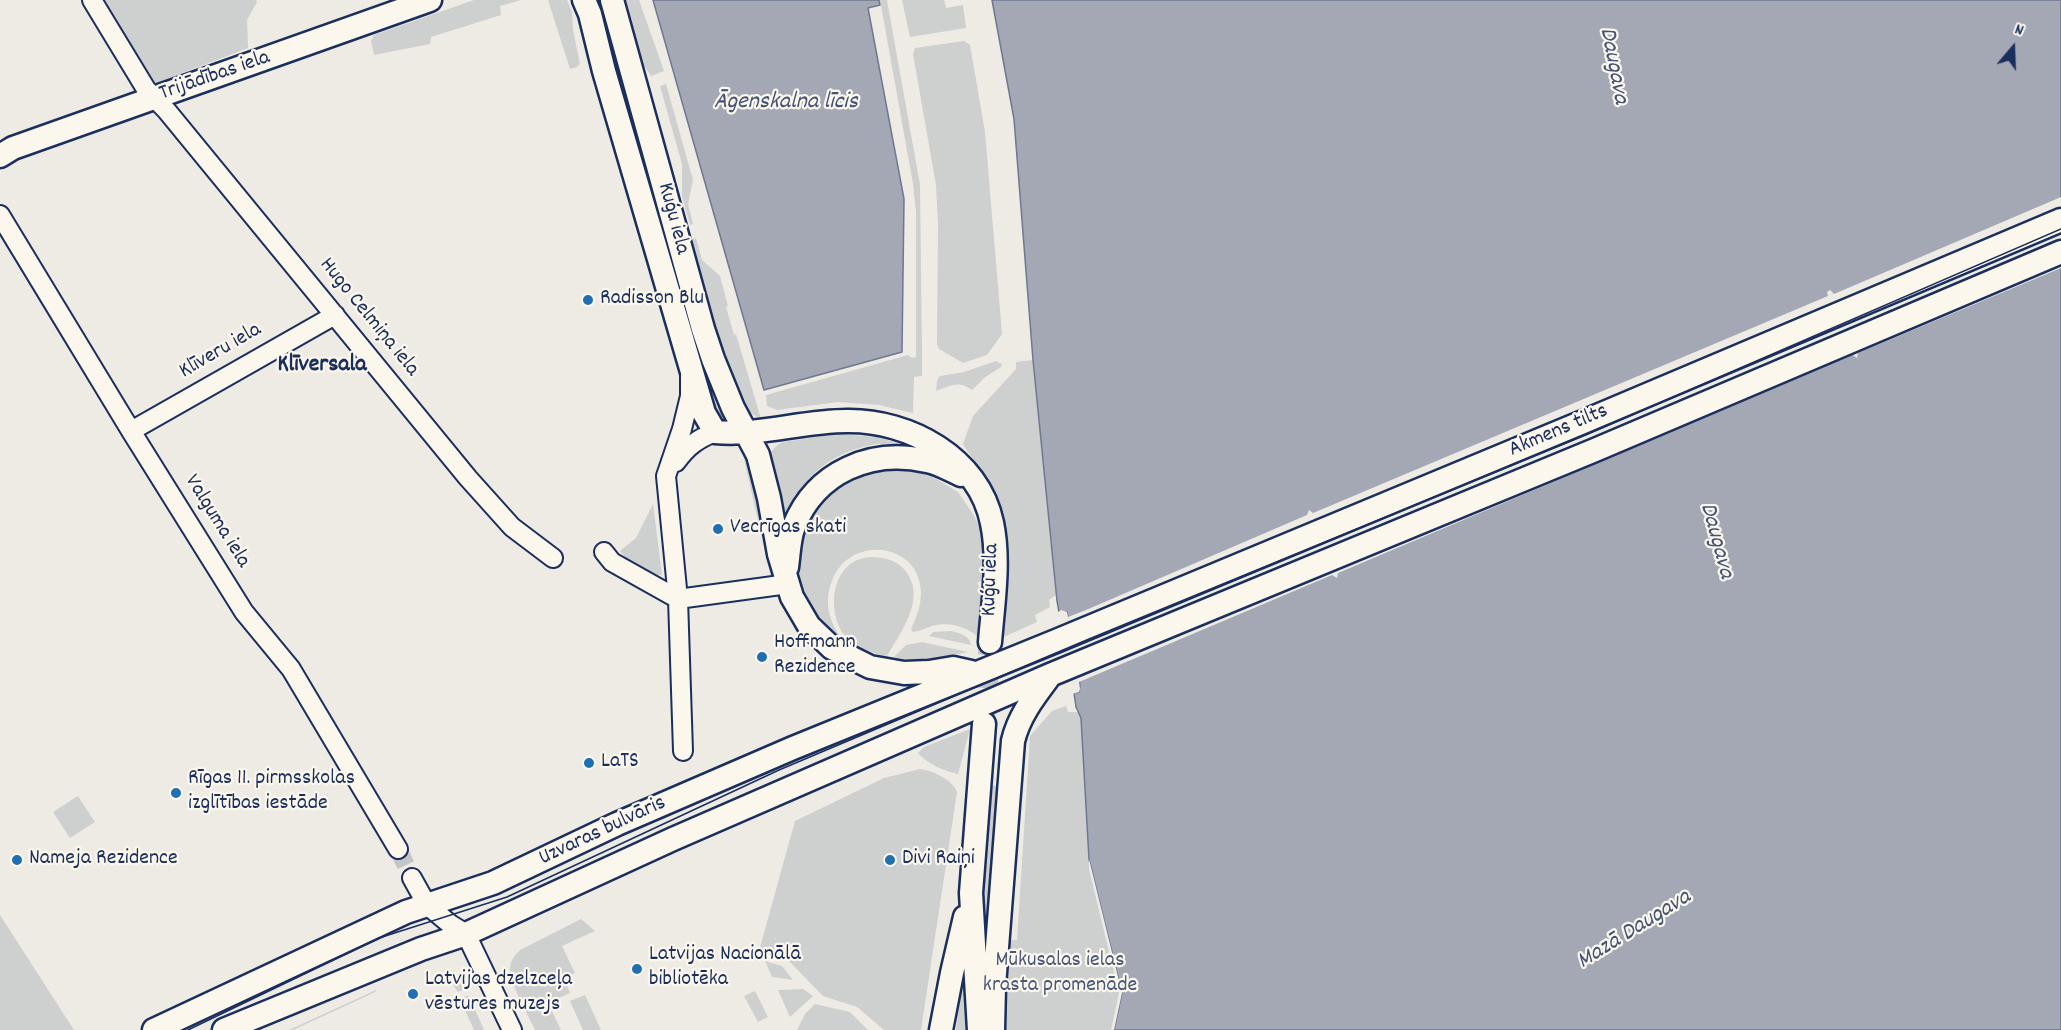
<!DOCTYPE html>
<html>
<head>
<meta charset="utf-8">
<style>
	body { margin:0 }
	#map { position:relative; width:2061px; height:1030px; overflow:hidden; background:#eeebe4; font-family:Dekko,sans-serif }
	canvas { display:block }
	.north { position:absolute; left:1983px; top:18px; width:60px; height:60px; -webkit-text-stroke:4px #fbf7ec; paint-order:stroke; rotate:19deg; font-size:16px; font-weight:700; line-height:24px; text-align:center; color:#1b2f5e }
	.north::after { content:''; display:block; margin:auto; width:21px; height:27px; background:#1b2f5e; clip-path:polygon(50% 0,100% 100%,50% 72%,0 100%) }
</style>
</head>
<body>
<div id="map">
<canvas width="2061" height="1030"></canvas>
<div class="north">N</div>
</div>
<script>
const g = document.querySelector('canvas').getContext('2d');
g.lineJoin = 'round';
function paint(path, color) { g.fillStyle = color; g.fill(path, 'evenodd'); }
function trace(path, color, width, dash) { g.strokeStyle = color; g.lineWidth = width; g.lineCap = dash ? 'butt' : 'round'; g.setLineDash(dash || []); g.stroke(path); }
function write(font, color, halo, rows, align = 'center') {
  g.font = font + ' Dekko,sans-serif'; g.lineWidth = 4.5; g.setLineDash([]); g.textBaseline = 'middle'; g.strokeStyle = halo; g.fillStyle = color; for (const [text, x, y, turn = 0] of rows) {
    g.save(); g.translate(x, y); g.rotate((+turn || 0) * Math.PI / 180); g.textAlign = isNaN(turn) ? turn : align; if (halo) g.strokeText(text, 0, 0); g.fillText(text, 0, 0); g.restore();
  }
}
const green = new Path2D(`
	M105,0h151l1,2 -10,18 1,28 -94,36 -15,-24z
	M474,0h47l-21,6 1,9 -70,22 -1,7 -56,11 -3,-14 3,-6z
	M548,0h19l5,12 1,18 7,34 -3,3 -7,2z
	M620,0h19l25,71 -13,5 -14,-21z
	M880,0h7l33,185 2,170v21l-8,1 -1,36 -34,-8 -41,-3 -61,8 -10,-4 -1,-11 142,-40 4,3 4,-1v-145l-3,-28z
	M902,0h42l2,8 17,-3 3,23 -56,9z
	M601,2l20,69 -10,-8 -15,-60z
	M964,41l6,4 15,87 17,202 -15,21 -24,8 -24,-14 -2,-5 1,-120 -2,-39 -23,-131 2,-6z
	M666,84l27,96 -5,24 5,20 -3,1 -8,-29v-32l-22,-78z
	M627,107l5,3 35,124 -6,2 -36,-127z
	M696,238l6,22 18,16 8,30 -2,1 8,28 2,-1 25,85 -14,-8 -4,-6 -25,-59 -32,-105z
	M670,248l58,173 -3,3h-8l-52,-175z
	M1033,360l23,235 -7,5 1,7 -15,8 2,7 -38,17c3,-39 12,-95 3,-131 -7,-25 -27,-43 -39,-64l10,-28 43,-47v-7z
	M996,361l6,3 -1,3 -17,11 -12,12c-14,-10 -21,-4 -36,1l1,-11 3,-4 24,-4z
	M837,434l40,3 23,7c-7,2 -15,-1 -23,0 -45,7 -71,31 -93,70l-6,-4 -10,-50c2,-9 7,-14 15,-18z
	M740,442l5,3 30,123 -4,9z
	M904,465l19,6 35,21 15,22 12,24v41l-8,4c11,17 6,36 4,56 -14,-12 -31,-18 -49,-13 -7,2 -12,5 -19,6l-2,-3c7,-15 12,-29 9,-45 -8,-43 -72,-47 -88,-3 -9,22 -2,42 11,60l-2,1 -17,-13 -18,-28 -8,-17 -1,-26 2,-24 11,-24 43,-36z
	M653,504l9,71c-18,3 -32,-12 -42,-24l16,-13z
	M870,557c15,0 28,3 37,16 19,27 -7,60 -20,83 -16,-3 -35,-10 -45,-24 -12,-19 -11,-51 6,-66 6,-6 14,-8 22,-9z
	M951,631c9,2 19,5 20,14l-42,-9 4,-4z
	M922,642l46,10c-24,5 -49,12 -74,5l12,-12z
	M1066,706l2,6h9l4,6 8,141 33,134 -8,37h-111l4,-90h10l13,-204 22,-25z
	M970,729l-12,45c-16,-4 -29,-9 -40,-21l6,-6z
	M920,769c13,2 32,10 37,23l-36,238h-37l-27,-23 -34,-11 -36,-37 -28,-8 36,-130 89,-43z
	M988,785l10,1 -13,200 -6,-42z
	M78,796l17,26 -25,16 -17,-26z
	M0,915l74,115h-74z
	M581,919l14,12 -33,15 13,27 -11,5 6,15 -22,10 13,27h-26c-7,-16 -26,-47 -25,-63 1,-7 5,-12 10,-17z
	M765,961l17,5 11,14 -21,-3z
	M965,965l6,65h-15z
	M468,969l3,6 -2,13 -11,4 -5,-7c2,-10 7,-13 15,-16z
	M803,989l10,7 -23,21 -12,-27z
	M376,990v1l-5,3 -78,36h-4z
	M755,991l13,26 -10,5 -14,-26z
	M585,995l16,35h-18l-13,-29z
	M466,996h3l15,34h-10l-14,-31z
	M815,1004l35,8 18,18h-71l8,-16z`);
const water = new Path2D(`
	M653,0h226l1,5 -12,3 36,191 -2,153 -138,38z
	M992,0h1069v1030h-947l8,-37 -33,-134 -8,-141 -5,-11 -2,-14 5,-1 1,-7 -13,-73h-8l-2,-11 -24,-241 -19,-241z`);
const pier = new Path2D(`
	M2061,197v71l-203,85 -1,5 -4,-3 -515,218 -1,5 -5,-3 -253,107 1,7 -1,3 -7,2 1,-3 4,-1v-4l-13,-72 -7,-1 4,-3 6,2 1,5 18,-7 221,-95 2,-5 4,3 515,-217 -1,-4 3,-2 4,4z
	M1089,859l33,134 -8,37h-3l8,-37 -30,-124z`);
const minorTunnel = new Path2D(`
	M398,849l14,29`);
const majorTunnel = new Path2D(`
	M984,721l6,-79`);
const minor = new Path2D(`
	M92,0l54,89 21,22 301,367 44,49 41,31
	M0,215l131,216 113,181 47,57 107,180
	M131,431l204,-116
	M676,462c11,-15 21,-23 39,-30
	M604,552l8,10 66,37 110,-15
	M683,751l-5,-152 -12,-123 16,-47 8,-33v-19
	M412,878l15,27 23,19 16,10 46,96`);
const major = new Path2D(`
	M584,0l6,14 14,57 100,342 11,19c45,4 87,-11 132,-11 62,-1 132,37 145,102 8,38 1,81 -2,119
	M612,0l91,329 10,30 20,49 25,47 11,43 10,56 13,43 17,29 23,22 38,19 34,6 25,-1 24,-4 18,4
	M0,156l13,-8 417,-148
	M787,567c2,-14 2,-29 7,-41 22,-54 77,-78 133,-65 11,2 23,9 34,14
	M154,1030l252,-118 87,-29 124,-59 176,-76 263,-107 527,-219 478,-202
	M224,1030l197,-81 45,-15 207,-95 377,-164 545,-225 466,-198
	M941,1030l11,-57 13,-56
	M979,1030l-8,-137 13,-169
	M993,1030l1,-44 19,-245c6,-25 21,-44 36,-64`);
const tram = new Path2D(`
	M188,1030l191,-92 128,-41 272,-127 310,-131 499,-205 473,-205`);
const markers = [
	[588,300,6,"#1f6fb2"],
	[718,529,6,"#1f6fb2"],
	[762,657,6,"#1f6fb2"],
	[589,763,6,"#1f6fb2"],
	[176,793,6,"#1f6fb2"],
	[17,860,6,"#1f6fb2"],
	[890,860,6,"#1f6fb2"],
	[637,969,6,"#1f6fb2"],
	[413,994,6,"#1f6fb2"]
];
const streetNames = [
	["Trijādības iela",215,77,-19],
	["Kuģu iela",672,219,75],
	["Hugo Celmiņa iela",368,318,51],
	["Klīveru iela",221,352,-30],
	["Akmens tilts",1559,432,-23],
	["Valguma iela",216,522,58],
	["Kuģu iela",992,580,-88],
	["Uzvaras bulvāris",603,832,-25]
];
const poiNames = [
	["Radisson Blu",600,300],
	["Vecrīgas skati",730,529],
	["Hoffmann",774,644],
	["Rezidence",774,669],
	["LaTS",601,763],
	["Rīgas 11. pirmsskolas",188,780],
	["izglītības iestāde",188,805],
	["Nameja Rezidence",29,860],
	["Divi Raiņi",902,860],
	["Latvijas Nacionālā",649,956],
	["bibliotēka",649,981],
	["Latvijas dzelzceļa",425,981],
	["vēstures muzejs",425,1006]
];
const parkNames = [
	["Mūkusalas ielas",1060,962],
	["krasta promenāde",1060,987]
];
const waterNames = [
	["Daugava",1612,66,79],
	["Āgenskalna līcis",786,104],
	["Daugava",1715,541,75],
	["Mazā Daugava",1635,931,-32]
];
const neighbourhoodNames = [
	["Klīversala",322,367]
];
paint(green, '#cecfcf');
paint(water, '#a3a8b4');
trace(water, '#6d7892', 1.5);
paint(pier, '#eeebe4');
trace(minorTunnel, '#c4c5c9', 18, [18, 9]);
trace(majorTunnel, '#c4c5c9', 22, [22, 11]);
trace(minor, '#1b2f5e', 22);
trace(major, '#1b2f5e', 27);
trace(minor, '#fbf7ec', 18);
trace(major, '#fbf7ec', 22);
trace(tram, '#1b2f5e', 1.5);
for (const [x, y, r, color] of markers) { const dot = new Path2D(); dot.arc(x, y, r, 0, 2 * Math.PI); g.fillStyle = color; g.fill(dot); trace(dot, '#fbf7ec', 2); }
write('22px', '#1b2f5e', '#fbf7ec', streetNames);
write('22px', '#1b2f5e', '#fbf7ec', poiNames, 'left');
write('22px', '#48577a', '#fbf7ec', parkNames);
write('italic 24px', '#445378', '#fbf7ec', waterNames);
write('bold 24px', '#1b2f5e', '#fbf7ec', neighbourhoodNames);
</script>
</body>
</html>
